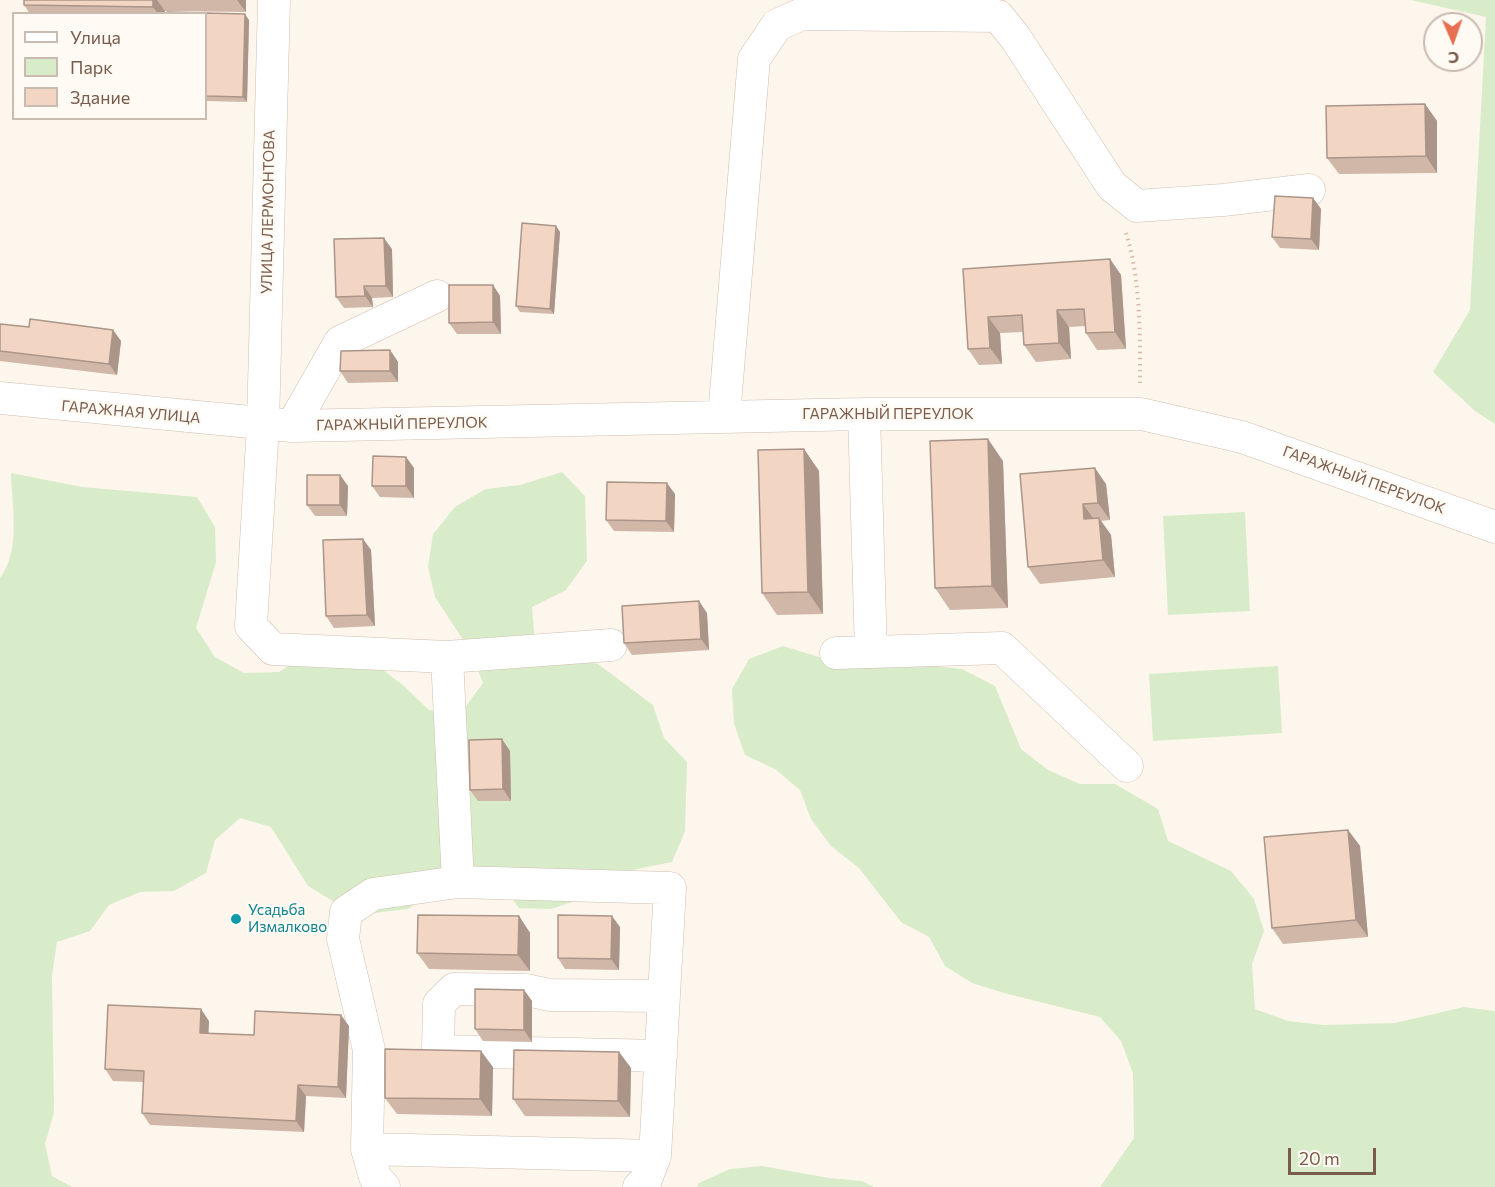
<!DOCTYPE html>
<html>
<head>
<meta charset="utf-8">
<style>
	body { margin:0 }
	#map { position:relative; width:1495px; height:1187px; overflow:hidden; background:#fdf6ec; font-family:Commissioner,sans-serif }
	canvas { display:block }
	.legend { position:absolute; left:12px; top:12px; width:195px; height:108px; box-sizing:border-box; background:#fffaf3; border:2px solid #cabbb1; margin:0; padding:8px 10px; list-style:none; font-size:18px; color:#7a5c4d }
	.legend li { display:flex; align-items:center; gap:12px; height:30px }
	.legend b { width:30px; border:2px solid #cabbb1 }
	.north { position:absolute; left:1423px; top:12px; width:60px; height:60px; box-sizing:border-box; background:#fffaf3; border:2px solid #cabbb1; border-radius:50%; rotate:178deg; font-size:16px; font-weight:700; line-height:24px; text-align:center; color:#7a5c4d }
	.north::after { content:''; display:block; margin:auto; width:21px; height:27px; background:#e76f51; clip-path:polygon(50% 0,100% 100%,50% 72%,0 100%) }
	.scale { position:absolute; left:1288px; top:1148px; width:88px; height:27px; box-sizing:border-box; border:3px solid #7a5c4d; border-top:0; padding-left:8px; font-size:18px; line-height:21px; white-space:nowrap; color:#7a5c4d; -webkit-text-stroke:4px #fffaf3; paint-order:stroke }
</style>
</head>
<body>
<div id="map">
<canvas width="1495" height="1187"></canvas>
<ul class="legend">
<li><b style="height:8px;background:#fff"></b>Улица</li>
<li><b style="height:16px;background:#d8ecc9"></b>Парк</li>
<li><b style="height:16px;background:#f3d5c3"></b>Здание</li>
</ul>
<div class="north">С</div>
<div class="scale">20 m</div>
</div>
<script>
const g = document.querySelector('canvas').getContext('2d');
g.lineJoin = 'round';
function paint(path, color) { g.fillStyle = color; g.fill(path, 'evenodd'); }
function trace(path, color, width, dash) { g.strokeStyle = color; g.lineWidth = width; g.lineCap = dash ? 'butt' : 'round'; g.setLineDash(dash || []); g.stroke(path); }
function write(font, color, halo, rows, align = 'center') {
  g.font = font + ' Commissioner,sans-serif'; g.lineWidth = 5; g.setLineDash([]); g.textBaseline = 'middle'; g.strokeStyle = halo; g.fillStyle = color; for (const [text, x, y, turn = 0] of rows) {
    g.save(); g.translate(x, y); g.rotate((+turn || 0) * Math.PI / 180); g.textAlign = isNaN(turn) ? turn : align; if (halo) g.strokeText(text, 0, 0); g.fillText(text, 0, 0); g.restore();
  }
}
const green = new Path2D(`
	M1411,0h84v424l-20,-13 -42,-39 37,-62 16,-293z
	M562,472l23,24 2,65 -21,29 -34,17 3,36 30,15 33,6 55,41 11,33 23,24 -2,69 -13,31 -64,13 -24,23 -33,11 -32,-1 -22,-29 -30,-9 -59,39 -34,4 -38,-10 -28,-17 -37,-59 -31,-9 -25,22 -9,33 -32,18 -34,1 -31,13 -19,26 -33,11 -5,34 2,137 -9,31 7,32 20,11h-72v-609c21,-27 12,-73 11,-105l71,14 115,10 18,30 1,35 -20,66 19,29 29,16 35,-1 29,-20 67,12 29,22 25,24h34l20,-27 -12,-31 -36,-55 -7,-30 5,-33 23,-28 30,-17 34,-4z
	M1245,512l5,99 -82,4 -5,-99z
	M783,646l69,21 72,-2 38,4 33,17 26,63 27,21 32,14h35l43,25 10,32 63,30 23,28 10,32 -12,33 3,45 33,12 36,4 71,-2 69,-16 31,4v176h-395l34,-49 -1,-65 -12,-32 -21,-24 -96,-24 -32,-10 -27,-17 -16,-29 -28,-15 -42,-54 -28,-22 -20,-27 -11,-29 -25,-21 -30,-14 -11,-31 -2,-35 17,-30z
	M1278,666l4,67 -129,8 -4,-67z
	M762,1166l67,12 33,3 12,6h-177l2,-4 31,-14z`);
const path = new Path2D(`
	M1126,233c15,48 14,101 14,150`);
const minor = new Path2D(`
	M274,0l-11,425 -12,201 22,23 174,8 164,-12
	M0,398l292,28 572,-12h277l101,23 253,90
	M864,414l7,238 131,-4 125,118
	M724,416l30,-357 23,-34 25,-11 196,2 17,21 97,149 25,20 86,-6 86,-10
	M292,426l48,-84 97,-46
	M836,653l35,-1
	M447,657l11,225 212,6 -15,268 -10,26 -6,5
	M438,1051l1,-47 15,-15 73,1 22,5 115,1
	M439,1051l222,5
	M367,1149l288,7
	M384,1187l-9,-10 -8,-28 2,-99 -26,-111 3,-27 27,-18 85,-12`);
const wall = new Path2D(`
	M24,0h222v12l-81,-1v3h-135l-6,-9z
	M206,14l43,6 -2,82 -41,-1z
	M1425,104l12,17v52l-98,1 -12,-16z
	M1313,198l8,11 -2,41 -39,-2 -8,-11z
	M556,226l4,6 -6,82 -34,-2 -4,-6z
	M392,249l1,48 -21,1 1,9 -29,1 -8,-11z
	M1110,259l11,16 5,74 -29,1 -11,-17 -1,-7 -16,1 2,32 -35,3 -12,-17 -1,-13 -23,1 2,31 -23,1 -11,-16 -5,-80z
	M493,285l7,11 1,38h-44l-8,-11z
	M0,324l29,3 84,3 8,11 -4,34 -117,-14z
	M390,350l8,12v20l-50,1 -8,-12z
	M804,449l15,22 4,143 -46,1 -15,-22z
	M406,457l8,11v30l-34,-1 -8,-11z
	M1003,461l5,147 -58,2 -15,-22z
	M1020,474l86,10 4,36 -9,1 10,14 4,42 -75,7 -12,-17z
	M340,475l8,11 -1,30h-32l-8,-11z
	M675,494l-1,38 -60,-1 -8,-11z
	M363,539l8,11 4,76 -41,2 -8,-12z
	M707,613l2,37 -77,5 -8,-12z
	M510,751l1,50h-33l-8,-11z
	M1348,830l12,16 8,91 -85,7 -11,-16z
	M519,916l11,17v38l-101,-2 -12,-16z
	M620,927l-1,43 -54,-1 -7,-11z
	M524,990l8,11v41l-49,-1 -8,-12z
	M209,1021l-1,12 46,2 95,-9 -3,72 -40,-2 -2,36 -154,-7 -8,-12 2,-31 -31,-1 -8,-12z
	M619,1052l12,16 -1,49 -105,-1 -12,-17z
	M493,1067l-1,49 -95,-2 -12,-16z`);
const shadedWall = new Path2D(`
	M153,0h4l8,11v3h-7l-5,-7z
	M237,0h9v12z
	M245,14l4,6 -2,82 -4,-5z
	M1425,104l12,17v52l-11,-17z
	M1313,198l8,11 -2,41 -8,-11z
	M556,226l4,6 -6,82 -4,-5z
	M384,238l8,11 1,48 -7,-11z
	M1110,259l11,16 5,74 -11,-17z
	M493,285l7,11 1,38 -8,-12z
	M364,286l8,12 1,9 -8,-11z
	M1057,310l12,17 2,32 -12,-16z
	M988,317l12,16 2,31 -12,-16z
	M113,330l8,11 -4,34 -8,-11z
	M390,350l8,12v20l-8,-11z
	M988,439l15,22 5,147 -16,-22z
	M804,449l15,22 4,143 -15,-22z
	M406,457l8,11v30l-8,-12z
	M1095,468l11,16 4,36 -12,-17z
	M340,475l8,11 -1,30 -7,-11z
	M667,483l8,11 -1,38 -8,-11z
	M1083,504l12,17 -11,-2z
	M1099,518l12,17 4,42 -12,-17z
	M363,539l8,11 4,76 -8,-11z
	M699,601l8,12 2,37 -8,-11z
	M502,739l8,12 1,50 -8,-12z
	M1348,830l12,16 8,91 -12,-17z
	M519,916l11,17v38l-12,-16z
	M612,916l8,11 -1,43 -8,-11z
	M524,990l8,11v41l-8,-12z
	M201,1009l8,12 -1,23 -8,-11z
	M341,1015l8,11 -3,72 -8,-11z
	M481,1051l12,16 -1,49 -12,-17z
	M619,1052l12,16 -1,49 -12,-16z
	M298,1085l8,11 -2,36 -8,-11z`);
const building = new Path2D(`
	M24,0h129v7l-129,-2z
	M167,12l78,2 -2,83 -37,-1v-82h-39z
	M1425,104l1,52 -99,2 -1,-52z
	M1275,196l38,2 -2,41 -39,-2z
	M522,223l34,3 -6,83 -34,-3z
	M384,238l2,48h-22l1,10 -29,1 -2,-58z
	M1110,259l5,73 -29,1 -2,-24 -27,1 2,33 -35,2 -2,-30 -34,2 2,31 -22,1 -5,-80z
	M449,285h44v37l-44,1z
	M30,319l83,11 -4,34 -109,-13v-27l29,3z
	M390,350v21h-50l1,-20z
	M988,439l4,147 -57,2 -5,-147z
	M804,449l4,143 -46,1 -4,-143z
	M373,456l33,1v29h-34z
	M1095,468l3,35 -15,1 1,15 15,-1 4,42 -75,7 -8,-93z
	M307,475h33v30h-33z
	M607,482l60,1 -1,38 -60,-1z
	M363,539l4,76 -41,1 -3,-76z
	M699,601l2,38 -77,4 -2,-37z
	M502,739l1,50 -33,1 -1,-50z
	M1348,830l8,90 -84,8 -8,-91z
	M418,915l101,1 -1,39 -101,-2z
	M558,915l54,1 -1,43 -53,-1z
	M475,989l49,1v40l-49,-1z
	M108,1005l93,4 -1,24 54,2 1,-24 86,4 -3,72 -40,-2 -2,36 -154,-8 2,-42 -39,-2z
	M385,1049l96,2 -1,48 -95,-1z
	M514,1050l105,2 -1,49 -105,-2z`);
const markers = [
	[236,919,6,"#0f9aa8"]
];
const streetNames = [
	["УЛИЦА ЛЕРМОНТОВА",268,212,-89],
	["ГАРАЖНАЯ УЛИЦА",131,412,5],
	["ГАРАЖНЫЙ ПЕРЕУЛОК",888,414],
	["ГАРАЖНЫЙ ПЕРЕУЛОК",402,424,-1],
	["ГАРАЖНЫЙ ПЕРЕУЛОК",1364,480,20]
];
const cultureNames = [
	["Усадьба",248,910],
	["Измалково",248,927]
];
paint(green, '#d8ecc9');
trace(minor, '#d1beb0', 33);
trace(path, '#d9b8a5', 4, [1.5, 4.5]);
trace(minor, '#fff', 32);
paint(wall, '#d1b7a8');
paint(shadedWall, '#aa9588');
paint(building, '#f3d5c3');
trace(building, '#aa9588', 1.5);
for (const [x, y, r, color] of markers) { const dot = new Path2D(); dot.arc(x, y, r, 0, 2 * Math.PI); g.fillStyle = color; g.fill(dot); trace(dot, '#fffaf3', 2); }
write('15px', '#7a5c4d', '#fffaf3', streetNames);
write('15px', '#0d838f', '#fffaf3', cultureNames, 'left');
</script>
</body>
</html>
